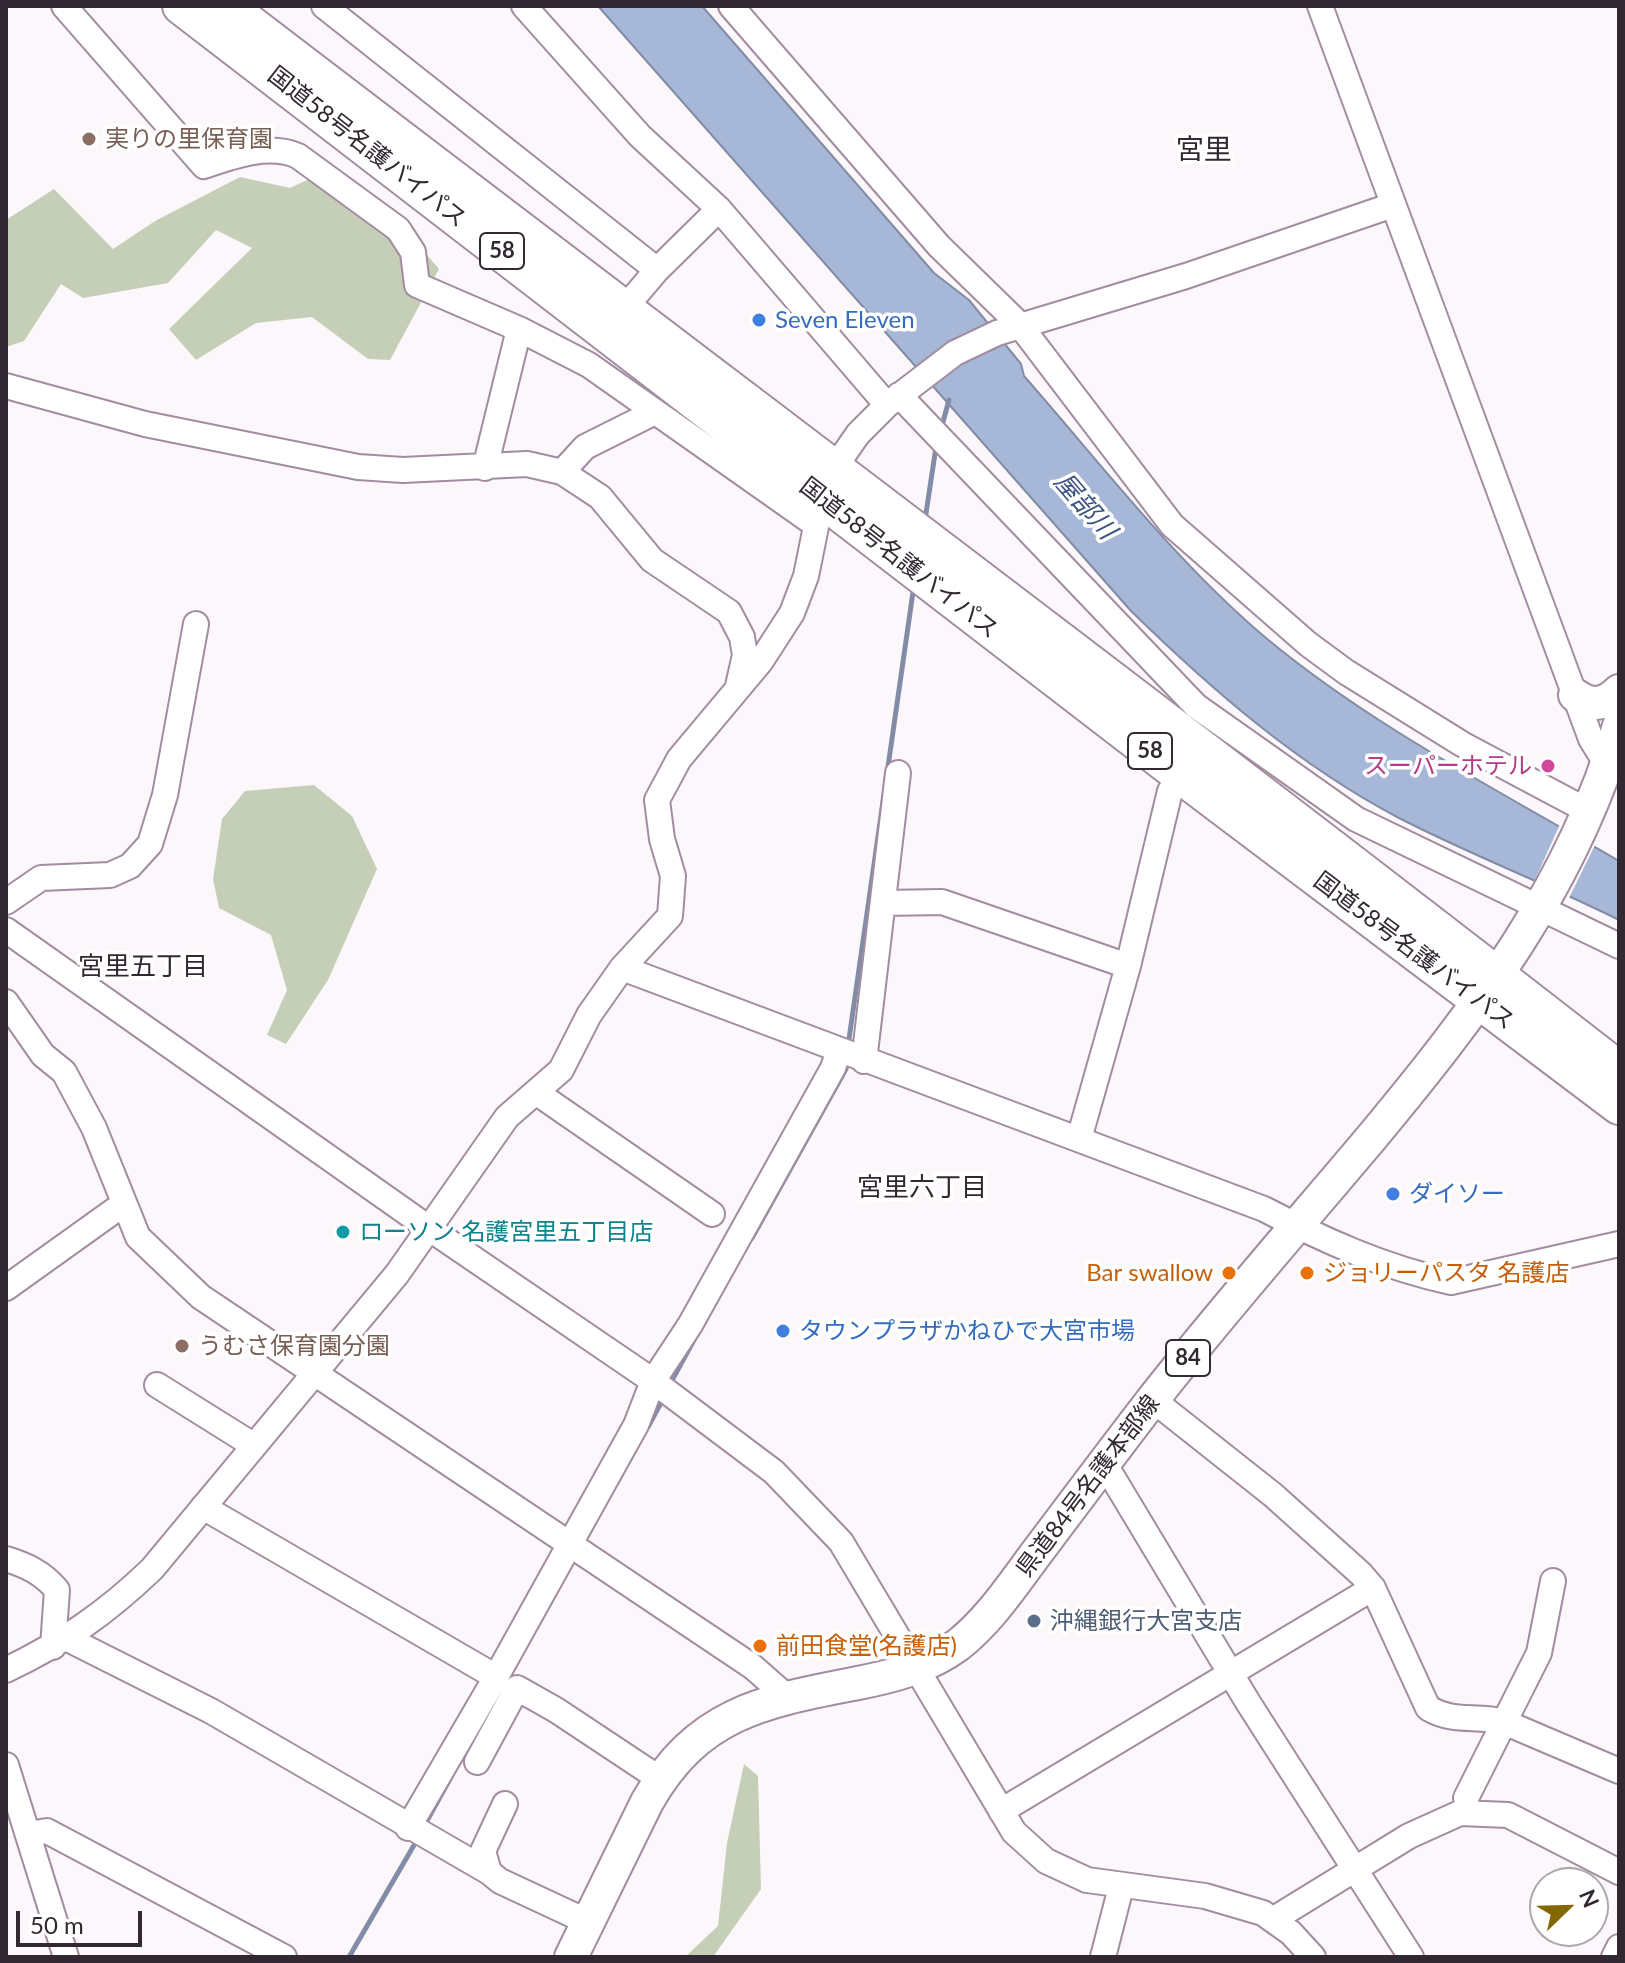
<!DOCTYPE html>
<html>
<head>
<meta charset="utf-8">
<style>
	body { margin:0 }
	#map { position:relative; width:1625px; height:1963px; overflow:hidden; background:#fcf7fb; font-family:Lato,sans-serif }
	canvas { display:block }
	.frame { position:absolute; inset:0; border:8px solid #322831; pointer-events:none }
	.north { position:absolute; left:1529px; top:1867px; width:80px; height:80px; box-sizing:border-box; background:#fff; border:2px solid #ada9ad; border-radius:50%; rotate:67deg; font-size:22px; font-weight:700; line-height:32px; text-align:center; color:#322831 }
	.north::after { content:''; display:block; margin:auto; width:28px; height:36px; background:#856700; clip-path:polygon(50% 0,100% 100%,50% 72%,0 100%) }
	.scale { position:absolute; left:16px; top:1911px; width:126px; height:36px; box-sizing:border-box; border:4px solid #322831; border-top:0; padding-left:10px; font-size:24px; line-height:28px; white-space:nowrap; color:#322831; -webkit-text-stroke:6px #fff; paint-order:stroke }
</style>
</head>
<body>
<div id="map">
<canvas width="1625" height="1963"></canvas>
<div class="frame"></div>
<div class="north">N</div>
<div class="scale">50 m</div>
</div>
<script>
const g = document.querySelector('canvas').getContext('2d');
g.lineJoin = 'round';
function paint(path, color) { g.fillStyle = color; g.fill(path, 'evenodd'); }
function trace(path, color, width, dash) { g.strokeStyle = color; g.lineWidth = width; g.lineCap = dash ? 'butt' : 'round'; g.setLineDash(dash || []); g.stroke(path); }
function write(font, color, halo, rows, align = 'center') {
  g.font = font + ' Lato,"Noto Sans JP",sans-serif'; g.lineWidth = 7; g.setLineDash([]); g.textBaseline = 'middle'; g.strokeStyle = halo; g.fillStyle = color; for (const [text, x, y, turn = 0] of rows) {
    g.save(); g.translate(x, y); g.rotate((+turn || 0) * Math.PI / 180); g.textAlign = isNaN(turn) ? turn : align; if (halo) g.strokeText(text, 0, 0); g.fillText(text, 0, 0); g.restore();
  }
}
const green = new Path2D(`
	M327,171l61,39 51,59 -49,91 -22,-1 -56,-42 -56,6 -60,37 -27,-31 83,-81 -36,-18 -48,53 -85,15 -22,-14 -37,57 -18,6v-127l48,-31 59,60 42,-28 85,-44 50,11z
	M314,785l38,31 25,53 -49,111 -42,64 -19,-9 20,-45 -16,-55 -52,-27 -6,-29 9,-60 23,-28z
	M744,1764l14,12 3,113 -48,68h-28l33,-31 9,-83z`);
const water = new Path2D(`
	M598,6h104l232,267 35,27 52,64 3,12c78,89 152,186 242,262 107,89 234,153 353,223v59c-72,-36 -148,-65 -220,-102 -101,-53 -187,-128 -268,-207z`);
const pier = new Path2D(`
	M1561,822l35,21 -28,57 -35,-16z`);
const stream = new Path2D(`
	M941,429l8,-29
	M925,520l11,-73
	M848,1046l66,-461
	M752,1238l94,-169 1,-9
	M670,1384l24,-44
	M648,1427l16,-30
	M423,1828l28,-51
	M349,1957l68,-117`);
const minor = new Path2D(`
	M64,6l140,160c29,-10 65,-23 94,-10l100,73 15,23 4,33 102,44 70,36 227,160
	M324,6l333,264
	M524,6l116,130 79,73 168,196
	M731,6l208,240 80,78 153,201 136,119 38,28 116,72 126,67
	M1320,6l271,733 16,26 10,2
	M623,310l34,-40 62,-61
	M6,386l139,38 213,43 45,3 124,-6 35,8 38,25 52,63 77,52 13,25 3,18 -7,31
	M899,395l297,311 160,113 263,127
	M485,468l34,-139
	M562,472l23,-25 70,-35
	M6,902l35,-24 69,-3 20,-9 20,-22 15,-49 31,-171
	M883,903l59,-1 186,64
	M6,930l424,299 223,152 121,91 67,70 173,290 32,29 41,19 118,16 58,17 28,20 22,24
	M622,968l642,241c59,31 121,59 187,73l168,-38
	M6,1002l37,53 21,17 30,56 44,109 63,60 552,370 34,30
	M864,1061l34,-288
	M537,1093l175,121
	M1079,1139l49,-173 42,-175 13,-14
	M6,1288l116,-83
	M157,1385l96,60
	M1153,1400l120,95 88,79 12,14 55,120c28,16 48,6 76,14l115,49
	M1104,1463l145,241 162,253
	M203,1507l293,170 -88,151
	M6,1559c20,6 37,14 51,31l-4,57
	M68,1639l143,72 278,161
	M6,1670c58,-28 99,-56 146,-101l245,-295 110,-157 54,-47 28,-55 33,-47 48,-52 3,-40 -11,-37 -5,-39 22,-41 82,-98 31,-48 14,-37 16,-79 11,-27 25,-36 29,-29 68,-52 42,-20 189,-57 207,-71
	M496,1677l140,-252 17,-44 37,-56 143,-257 6,-18
	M477,1762l40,-74 39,22 104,69
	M6,1765l60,192
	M1466,1798l73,-145 14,-72
	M505,1804l-22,47 6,21 11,9 88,41
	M1001,1811l372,-223
	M29,1834l18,-3 237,126
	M1274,1919l135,-83 51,-23 48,2 111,57
	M1103,1957l18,-70
	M1614,1957l5,-10`);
const major = new Path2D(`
	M1575,695c16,12 30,10 44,-4
	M571,1957l76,-155c50,-88 113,-100 206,-118 37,-7 74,-16 105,-39 34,-27 57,-64 83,-98 36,-48 72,-96 109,-144 71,-91 148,-178 222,-266 104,-125 201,-252 247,-411`);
const highway = new Path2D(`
	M181,6l1002,771 436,329
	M227,6c463,355 931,705 1392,1064`);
const markers = [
	[89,139,8,"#8d6e63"],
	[759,320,8,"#3f7fe0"],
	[1548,766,8,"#d1479c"],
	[1393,1194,8,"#3f7fe0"],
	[343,1232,8,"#0f9aa8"],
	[1229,1273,8,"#e8710a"],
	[1307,1273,8,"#e8710a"],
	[783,1331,8,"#3f7fe0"],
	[182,1346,8,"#8d6e63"],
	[1034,1621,8,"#5c6f8a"],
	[760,1646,8,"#e8710a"]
];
const shields = [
	[502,251,44],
	[1150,751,44],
	[1188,1358,44]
];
const shieldNames = [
	["58",502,251],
	["58",1150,751],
	["84",1188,1358]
];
const educationNames = [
	["実りの里保育園",105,139],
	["うむさ保育園分園",198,1346]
];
const streetNames = [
	["国道58号名護バイパス",367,147,38],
	["国道58号名護バイパス",899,558,38],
	["国道58号名護バイパス",1414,951,37],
	["県道84号名護本部線",1088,1486,-53]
];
const shopNames = [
	["Seven Eleven",775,320],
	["ダイソー",1409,1194],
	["タウンプラザかねひで大宮市場",799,1331]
];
const hotelNames = [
	["スーパーホテル",1532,766]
];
const cultureNames = [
	["ローソン 名護宮里五丁目店",359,1232]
];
const foodNames = [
	["Bar swallow",1213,1273,"right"],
	["ジョリーパスタ 名護店",1323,1273],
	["前田食堂(名護店)",776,1646]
];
const serviceNames = [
	["沖縄銀行大宮支店",1050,1621]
];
const waterNames = [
	["屋部川",1085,506,49]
];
const neighbourhoodNames = [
	["宮里五丁目",143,967],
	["宮里六丁目",922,1188]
];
const quarterNames = [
	["宮里",1204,150]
];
paint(green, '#c5cfb7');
paint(water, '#a6b7d8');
trace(water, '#838ca6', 2);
paint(pier, '#fcf7fb');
trace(stream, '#838ca6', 5);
trace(minor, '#a28ca0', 28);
trace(major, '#a28ca0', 36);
trace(highway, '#a28ca0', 40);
trace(minor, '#fff', 24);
trace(major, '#fff', 32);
trace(highway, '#fff', 36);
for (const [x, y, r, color] of markers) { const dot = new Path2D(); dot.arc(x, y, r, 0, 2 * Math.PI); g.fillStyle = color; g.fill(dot); trace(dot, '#fff', 3); }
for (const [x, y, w] of shields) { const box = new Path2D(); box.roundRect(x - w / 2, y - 18, w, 36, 6); g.fillStyle = '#fff'; g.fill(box); trace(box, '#322831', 2); }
write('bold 22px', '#322831', null, shieldNames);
write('24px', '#785e54', '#fff', educationNames, 'left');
write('24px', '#322831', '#fff', streetNames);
write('24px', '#366cbe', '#fff', shopNames, 'left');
write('24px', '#b23c85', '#fff', hotelNames, 'right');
write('24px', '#0d838f', '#fff', cultureNames, 'left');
write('24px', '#c56008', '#fff', foodNames, 'left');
write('24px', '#4e5e75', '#fff', serviceNames, 'left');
write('italic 26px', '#3e5583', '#fff', waterNames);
write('26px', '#322831', '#fff', neighbourhoodNames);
write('28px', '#322831', '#fff', quarterNames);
</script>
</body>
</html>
